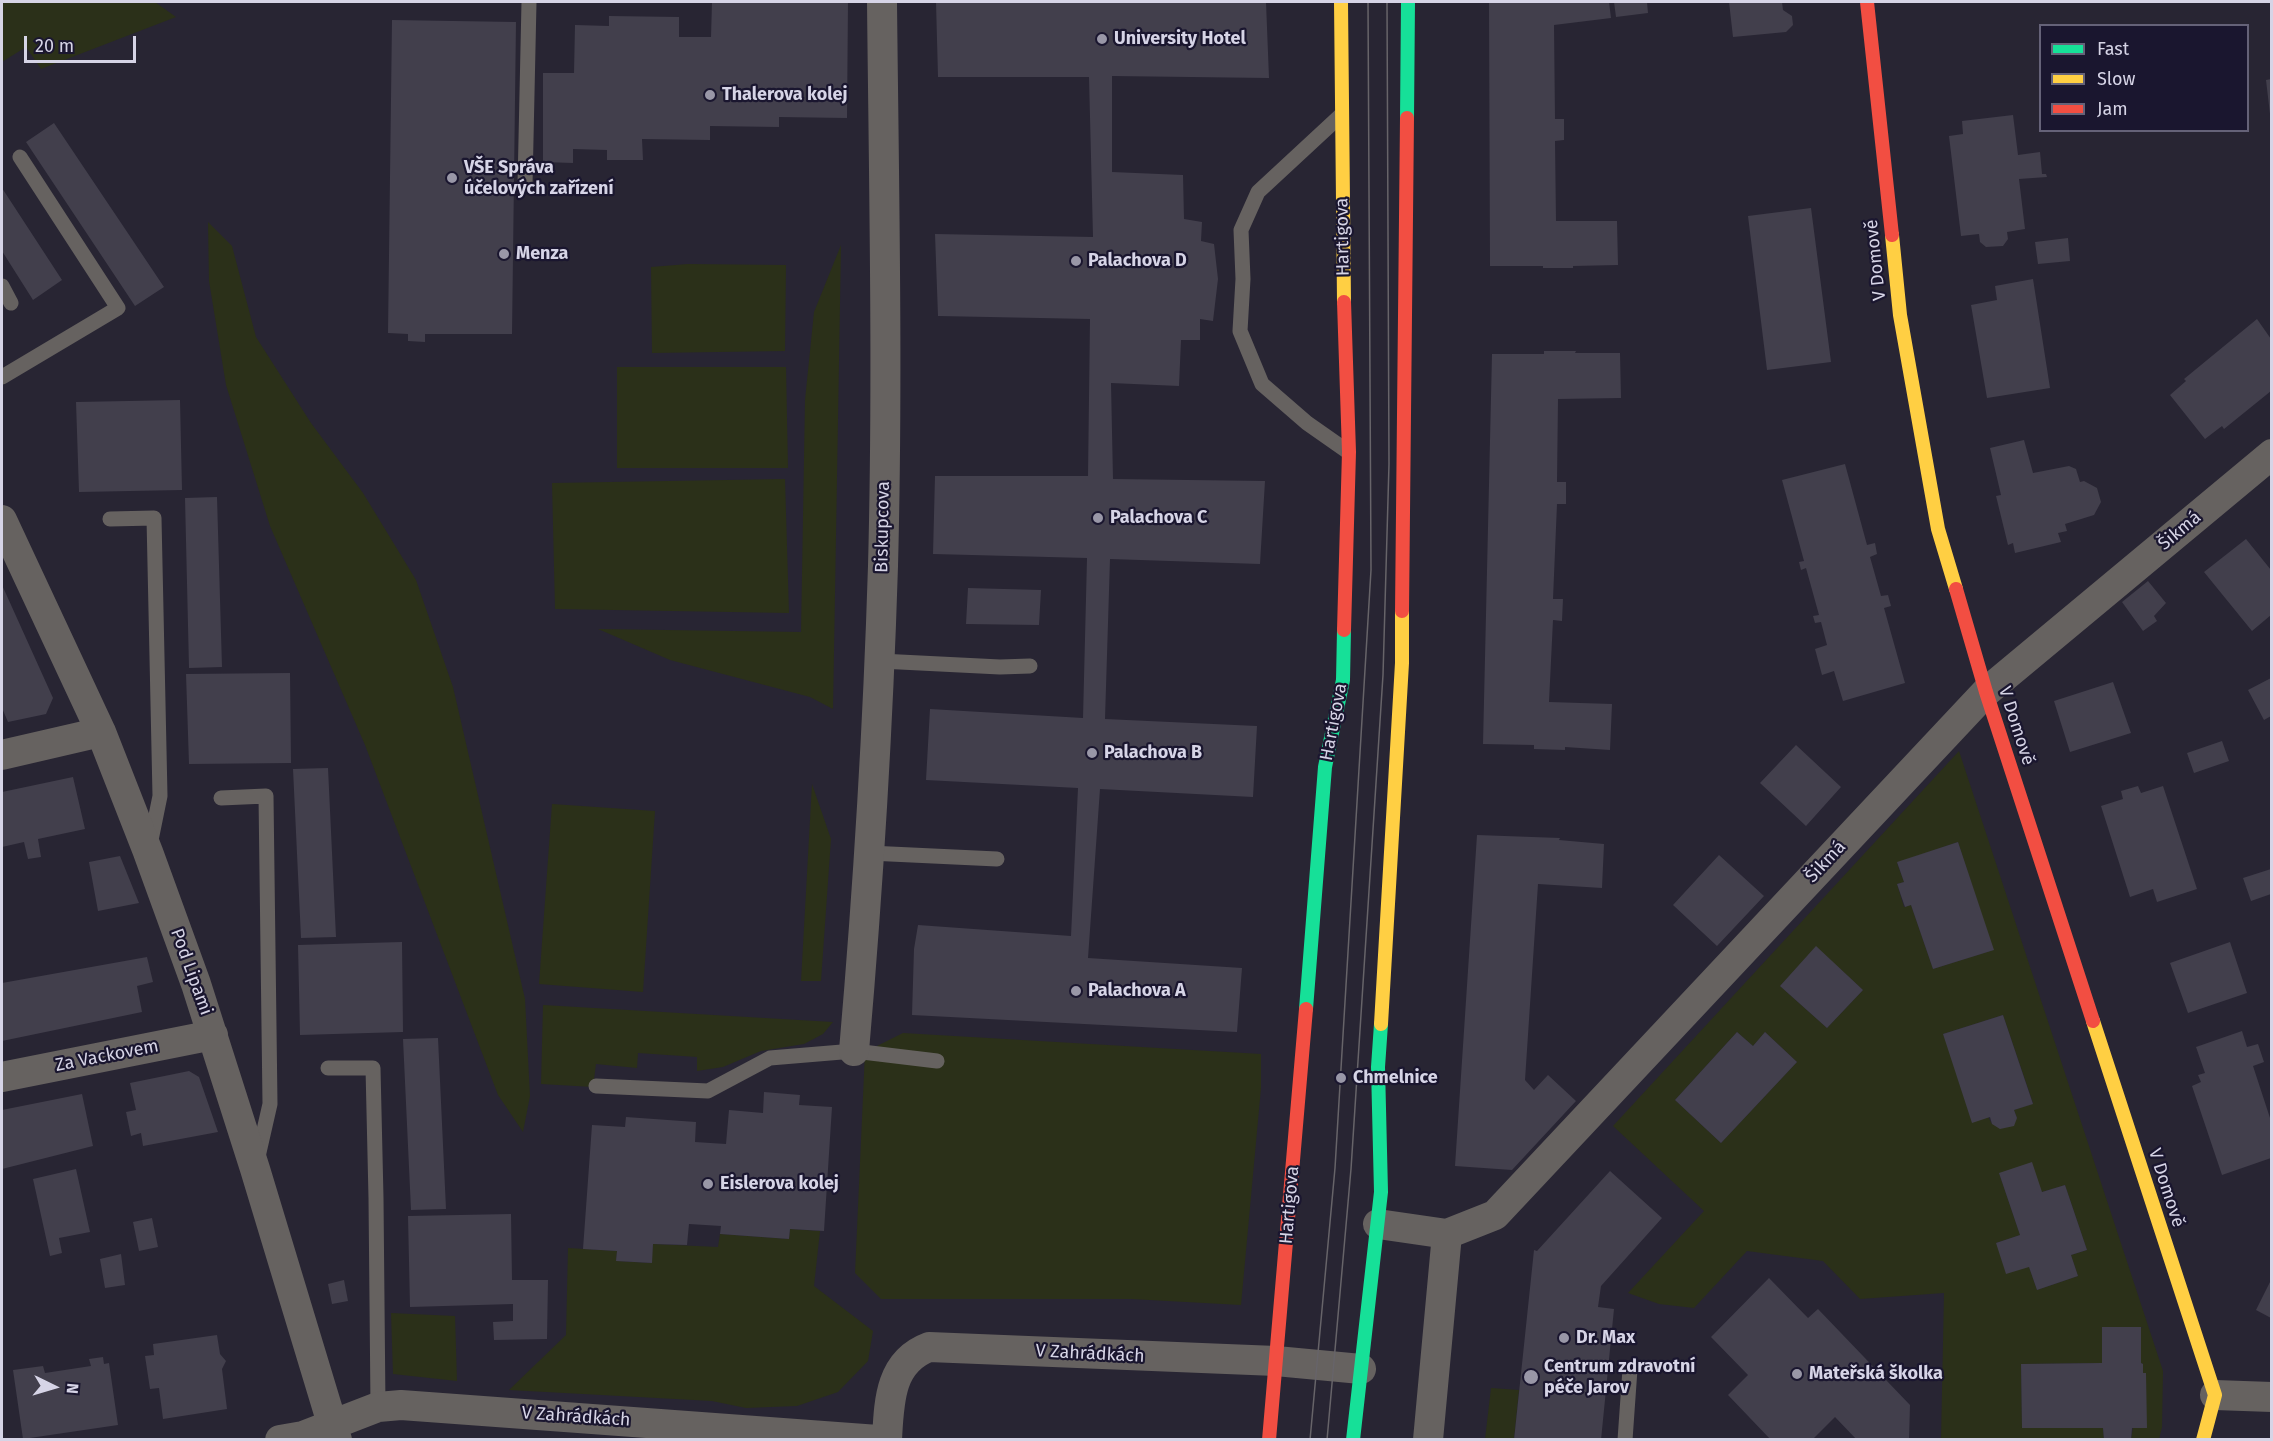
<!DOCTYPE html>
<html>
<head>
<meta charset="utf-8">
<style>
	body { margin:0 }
	#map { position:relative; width:2273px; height:1441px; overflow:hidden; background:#282533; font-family:"Fira Sans",sans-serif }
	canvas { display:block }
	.frame { position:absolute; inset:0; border:3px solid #d6d4e6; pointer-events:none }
	.legend { position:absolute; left:2039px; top:24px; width:210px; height:108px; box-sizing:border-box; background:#1a162f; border:2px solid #656278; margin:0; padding:8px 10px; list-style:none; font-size:18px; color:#d6d4e6 }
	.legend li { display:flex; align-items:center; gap:12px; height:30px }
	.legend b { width:30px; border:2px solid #656278 }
	.north { position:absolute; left:24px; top:1357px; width:60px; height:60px; -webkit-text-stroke:4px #1a162f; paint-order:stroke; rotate:95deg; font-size:16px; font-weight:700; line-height:24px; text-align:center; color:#d6d4e6 }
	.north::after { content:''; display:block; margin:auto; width:21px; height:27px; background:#d6d4e6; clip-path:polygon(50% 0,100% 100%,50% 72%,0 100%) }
	.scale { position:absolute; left:24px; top:36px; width:112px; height:27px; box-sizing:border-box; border:3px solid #d6d4e6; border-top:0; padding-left:8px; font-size:18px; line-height:21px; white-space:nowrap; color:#d6d4e6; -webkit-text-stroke:4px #1a162f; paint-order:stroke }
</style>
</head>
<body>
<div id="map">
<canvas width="2273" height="1441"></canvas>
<div class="frame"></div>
<ul class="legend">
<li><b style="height:8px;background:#16e098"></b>Fast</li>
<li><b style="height:8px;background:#ffcf43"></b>Slow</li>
<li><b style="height:8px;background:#f24e42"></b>Jam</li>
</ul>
<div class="north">N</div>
<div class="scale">20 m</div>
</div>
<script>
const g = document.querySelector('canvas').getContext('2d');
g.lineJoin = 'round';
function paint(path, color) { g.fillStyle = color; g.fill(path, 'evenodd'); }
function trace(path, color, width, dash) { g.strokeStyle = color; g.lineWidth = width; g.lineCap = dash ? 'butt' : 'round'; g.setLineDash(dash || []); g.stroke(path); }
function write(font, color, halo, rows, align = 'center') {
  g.font = font + ' "Fira Sans",sans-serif'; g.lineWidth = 4.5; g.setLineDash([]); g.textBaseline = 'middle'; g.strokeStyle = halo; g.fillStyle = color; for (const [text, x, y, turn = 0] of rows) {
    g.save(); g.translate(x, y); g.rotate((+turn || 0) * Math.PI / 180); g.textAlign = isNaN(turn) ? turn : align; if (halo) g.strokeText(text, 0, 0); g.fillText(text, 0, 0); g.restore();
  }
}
const green = new Path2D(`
	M2,2h153l21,15 -135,52 -15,-22 -24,15z
	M208,222l24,24 24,91 55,86 52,70 53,87 37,107 72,312 5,97 -7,36 -25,-37 -133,-350 -95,-219 -44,-141 -17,-104z
	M841,245l-8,464 -23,-12 -140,-37 -72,-31 203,3 4,-232 9,-88z
	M688,264l98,1 -1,86 -133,2 -1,-86z
	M617,367h169l2,101h-171z
	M785,479l4,134 -234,-4 -3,-126z
	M1959,751l204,620 -1,56 -3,12h-28l12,-66v-9l-2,-1v-35l2,-1h-40l-1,36 -81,1 1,64h81l1,11h-163l3,-146 -84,6 -37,-38 -76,-10 -53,57 -35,-4 -31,-11 76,-82 -91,-85zM1958,842l35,108 -60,19 -22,-64 -7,2 -7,-23 7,-2 -7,-19zM1816,947l47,43 -36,38 -47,-42zM2003,1015l30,88 -19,7 3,8 -25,6 -49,-90zM1737,1032l16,14 12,-14 32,30 -76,81 -46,-43zM1999,1173l43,19 23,-7 22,65 -16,5 7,21 -41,14 -8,-23 -33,-24 24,-8z
	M812,784l19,55 -10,142h-20z
	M552,804l103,7 -12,181 -104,-8z
	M543,1005l290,17 -10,12 -19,10 -43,7 -38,16 -26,4v-14l-59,-4 -1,15 -41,-4 -3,23 -52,-3z
	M903,1033l358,21v34l-20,217 -110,-6h-250l-26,-26 10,-221z
	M790,1229l30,2 -6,55 59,45 -5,30 -30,31 -41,14 -51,2 -34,-7 -203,-11 57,-55 2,-87 49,3 -1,10 35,2 2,-19 65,3 2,-13 69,5z
	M391,1313l64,3 2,65 -64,-7z
	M1491,1388l28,2 -5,49h-29z`);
const building = new Path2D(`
	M712,2h136l-1,116 -68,-1v10l-69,-1v14l-68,-1 1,21h-36v-10l-34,-1v14l-30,-1v-89h31l1,-48 34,1v-10l70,1v20h32z
	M936,2h330l3,76 -157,-2v96l71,3 1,44 18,3 -1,19 13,3 4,35 -5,42 -13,-2v21h-19l-2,46 -68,-3 2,96 152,2 -5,83 -150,-5 -5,160 152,7 -4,71 -153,-8 -12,169 154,10 -5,64 -325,-17 2,-66 4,-24 153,11 7,-148 -152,-8 4,-71 153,9 4,-160 -154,-4 2,-78h153l2,-157 -152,-3 -3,-82 158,3 -4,-160h-151z
	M1489,2h120l2,16 -57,7 1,94h9v21l-9,1 1,80h61l1,44 -45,1v2h-30v-2h-53z
	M1614,2h33l1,11 -32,4z
	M1729,2h53l1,8 9,6 1,9 -7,7 -53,5z
	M392,20l124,2 -4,312h-87v8l-17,-1v-7l-20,-1z
	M2271,79v35h-1l-4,-34z
	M2013,115l5,40 22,-3 2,22h4l1,3 -28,2 6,50 -18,3 1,7 -5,7 -17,1 -6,-5 -1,-8 -18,2 -12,-100 14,-2 -1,-13z
	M54,123l110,164 -29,19 -109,-164z
	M2,188l60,92 -29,20 -31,-49z
	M1811,208l20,154 -64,8 -19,-154z
	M2068,238l2,23 -32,3 -3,-22z
	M2033,279l17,109 -63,10 -16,-93 26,-5 -2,-14z
	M2257,319l14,20v52l-47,38 -2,-3 -17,13 -35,-44 16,-14 -2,-2z
	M1544,351h32l-1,2h45l1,45 -63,1 -1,83h9v22h-9l-4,95h10l-1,22 -9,-1 -4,82 63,2 -2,46 -45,-3v3l-31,-1v-4l-51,-1 9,-390h52z
	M180,400l2,90 -103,2 -3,-90z
	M2024,440l9,33 36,-7 7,3 4,13 4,-1 13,7 4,14 -7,13 -29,9 2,7 -9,2 3,9 -46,11 -2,-10 -5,2 -12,-49 5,-1 -11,-47z
	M1845,464l22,81 8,-2 2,11 -7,3 11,39 7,-1 3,11 -7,2 21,75 -62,18 -9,-30 -12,4 -7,-26 12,-4 -6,-23 -6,1 -2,-7 6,-1 -13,-47 -5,2 -2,-8 5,-1 -22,-81z
	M217,497l5,170 -33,1 -4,-170z
	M2246,539l25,31v45l-19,16 -48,-59z
	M2148,581l18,22 -12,13 3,5 -14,10 -21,-29z
	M2,585l51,113 -7,16 -38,8 -6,-14z
	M968,588l73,2 -2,35 -73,-1z
	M290,673l1,90 -102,1 -3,-90z
	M2271,678v38l-7,4 -16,-30z
	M2113,682l18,51 -61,19 -16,-51z
	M2222,741l7,20 -35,12 -7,-20z
	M1796,745l45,42 -35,39 -46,-43z
	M328,768l8,169 -35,1 -8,-169z
	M73,777l12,52 -47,10 3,18 -13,2 -4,-17 -22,5v-55z
	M2138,786l3,7 22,-7 34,103 -40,13 -4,-13 -23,8 -29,-91 22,-7 -2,-8z
	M1477,835l83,3 -1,2 45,4 -2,44 -64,-4 -13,196 9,10 14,-15 28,26 -64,69 -57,-4z
	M1958,842l36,108 -61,19 -22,-64 -6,2 -8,-23 7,-2 -7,-20z
	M1719,855l45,41 -47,50 -44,-41z
	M120,856l19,47 -41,8 -9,-49z
	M2271,869v25l-20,7 -8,-23z
	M402,942l1,90 -103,3 -2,-90z
	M2230,942l17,51 -59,20 -18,-50z
	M1816,946l47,44 -36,38 -47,-42z
	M147,957l6,25 -16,4 5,26 -140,29v-58z
	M2003,1015l30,89 -19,6 3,8 -3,8 -14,3 -8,-5 -2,-7 -18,6 -29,-89z
	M2242,1031l5,16 11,-3 6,18 -11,4 18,55v37l-49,17 -30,-89 9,-4 -3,-7 7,-2 -9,-26z
	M1737,1032l16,14 12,-14 32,30 -76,81 -46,-43z
	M438,1038l8,171 -35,1 -8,-171z
	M189,1071l10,6 19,55 -75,14 -2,-13 -10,3 -5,-24 10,-2 -6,-27z
	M764,1092l36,3 -1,10 33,2 -8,124 -34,-2 -1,10 -69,-5 1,-8 -32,-2 -2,21 -34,-1 -1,19 -36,-2 1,-10 -34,-2 9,-124 33,2 1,-10 70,5 -1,20 31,2 3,-34 34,3z
	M82,1094l11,52 -91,23v-59z
	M2032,1162l10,30 23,-7 22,65 -16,5 7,21 -41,14 -8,-23 -23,7 -10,-31 24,-8 -21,-62z
	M76,1169l14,63 -31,6 3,15 -12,3 -17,-77z
	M1610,1171l52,47 -61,68 -3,21 16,2 -13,131h-87l20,-190 3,1z
	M511,1214l1,66h36l-1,59 -53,1 -1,-18 20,-1v-17l-103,3 -2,-91z
	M152,1218l6,29 -19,4 -6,-29z
	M121,1254l4,31 -20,3 -5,-29z
	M1769,1278l39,40 10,-9 92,96 -1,35h-52l-22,-23 -23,23h-41l-43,-45 20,-20 -37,-38z
	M344,1280l4,21 -16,3 -4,-20z
	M2271,1280v38l-15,-8z
	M2102,1327h39v36l2,1v9h3l1,55h-15l-1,12h-27l-1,-12h-81l-1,-64 81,-1z
	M217,1335l3,19 6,7 -4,8 5,40 -64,10 -4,-31 -9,1 -5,-33 9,-1 -1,-11z
	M103,1357l1,7 5,-1 9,62 -95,14 -10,-69 30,-4 2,7 46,-7 -2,-7z`);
const lane = new Path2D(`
	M1340,116l-82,76 -17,38 2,49 -3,52 22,53 45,39 40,28
	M525,185l4,-183
	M2,286l9,17
	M2,377l116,-69 -98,-151
	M110,519l44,-1 6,278 -10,49
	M880,661l120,6 30,-1
	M221,798l45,-2 4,308 -13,57
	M869,853l128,6
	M328,1068h45l3,130 2,209
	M596,1086l112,5 62,-33 84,-7 83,10
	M1625,1440l5,-71`);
const street = new Path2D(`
	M2,520l99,212 47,120 48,132 59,185 82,271
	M2,755l99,-23
	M854,1051c14,-161 24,-323 29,-485 5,-188 1,-376 -1,-564
	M2,1077l211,-42
	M1378,1224l69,10 48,-19 491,-523 286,-238
	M2215,1395l57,2
	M280,1440l23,-4 75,-29 23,-2 477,35
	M887,1440c2,-37 2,-78 42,-93l347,14 85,8
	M1428,1440l19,-206`);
const fast = new Path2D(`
	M1407,118l1,-116
	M1306,1009l19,-242 18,-87 1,-50
	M1353,1440l28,-248 -3,-125 3,-43`);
const slow = new Path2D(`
	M1341,2l3,300
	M1892,235l8,80 38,214 18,60
	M2093,1021l122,374 -12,45
	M1381,1024l21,-361v-52`);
const jam = new Path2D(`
	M1867,2l25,233
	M1344,302l5,150 -5,178
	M1956,589l30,103 107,329
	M1402,611l5,-493
	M1269,1440l37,-431`);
const tram = new Path2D(`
	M1310,1440l25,-272 36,-598 -3,-568
	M1327,1440l24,-271 32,-494 6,-211 -2,-462`);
const markers = [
	[1102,39,6,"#9997a7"],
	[710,95,6,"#9997a7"],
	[452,178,6,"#9997a7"],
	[504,254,6,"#9997a7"],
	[1076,261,6,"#9997a7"],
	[1098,518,6,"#9997a7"],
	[1092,753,6,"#9997a7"],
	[1076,991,6,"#9997a7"],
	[1341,1078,6,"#9997a7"],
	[708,1184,6,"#9997a7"],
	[1564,1338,6,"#9997a7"],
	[1797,1374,6,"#9997a7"],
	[1531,1377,8,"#9997a7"]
];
const poiNames = [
	["University Hotel",1114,39],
	["Thalerova kolej",722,95],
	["VŠE Správa",464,168],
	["účelových zařízení",464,189],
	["Menza",516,254],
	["Palachova D",1088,261],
	["Palachova C",1110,518],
	["Palachova B",1104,753],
	["Palachova A",1088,991],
	["Chmelnice",1353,1078],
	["Eislerova kolej",720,1184],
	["Dr. Max",1576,1338],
	["Centrum zdravotní",1544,1367],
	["péče Jarov",1544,1388],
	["Mateřská školka",1809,1374]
];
const streetNames = [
	["Hartigova",1343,237,-91],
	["V Domově",1876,260,-96],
	["Biskupcova",883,527,-89],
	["Šikmá",2180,531,-40],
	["Hartigova",1334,722,-79],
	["V Domově",2016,726,72],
	["Šikmá",1826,862,-47],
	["Pod Lipami",191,972,70],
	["Za Vackovem",107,1056,-11],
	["V Domově",2166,1188,72],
	["Hartigova",1290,1205,-85],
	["V Zahrádkách",1090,1354,3],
	["V Zahrádkách",576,1417,4]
];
paint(green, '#2b3019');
paint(building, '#423f4c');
trace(lane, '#666260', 15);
trace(street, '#666260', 30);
trace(fast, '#16e098', 14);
trace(slow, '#ffcf43', 14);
trace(jam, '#f24e42', 14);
trace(tram, '#676469', 1.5);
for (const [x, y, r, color] of markers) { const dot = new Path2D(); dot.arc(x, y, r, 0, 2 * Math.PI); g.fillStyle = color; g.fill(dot); trace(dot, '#1a162f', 2); }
write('bold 18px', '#d6d4e6', '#1a162f', poiNames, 'left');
write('18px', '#d6d4e6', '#1a162f', streetNames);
</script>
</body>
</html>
